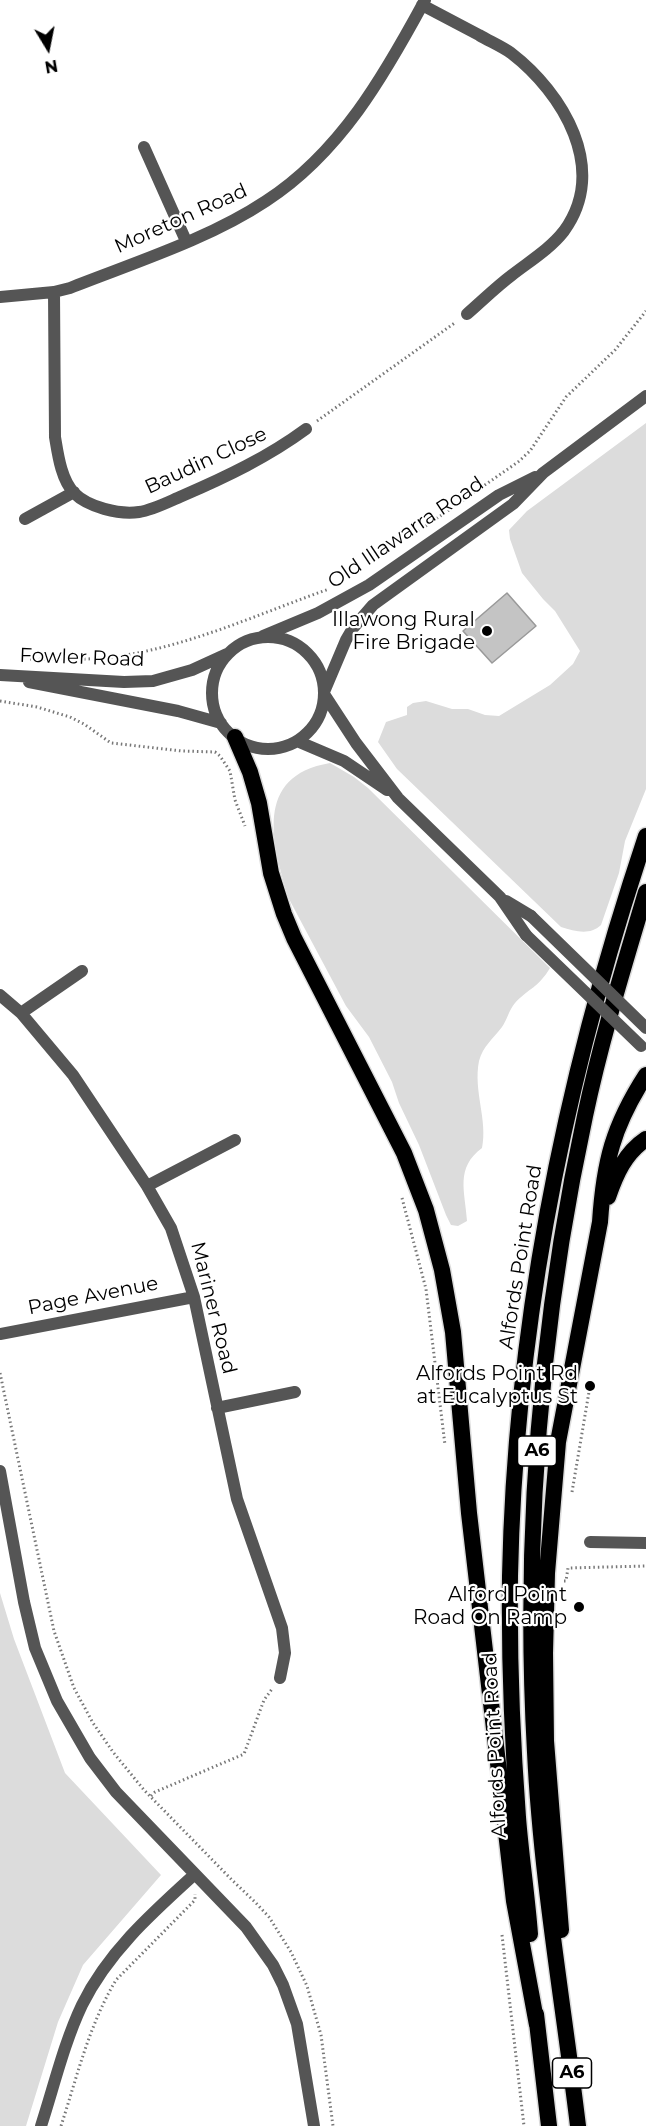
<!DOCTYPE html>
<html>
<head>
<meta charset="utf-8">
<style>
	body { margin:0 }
	#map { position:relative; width:646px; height:2126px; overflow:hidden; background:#fff; font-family:Montserrat,sans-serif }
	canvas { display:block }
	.north { position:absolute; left:18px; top:18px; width:60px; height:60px; -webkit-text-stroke:4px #fff; paint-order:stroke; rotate:170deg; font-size:16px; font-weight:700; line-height:24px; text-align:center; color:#000 }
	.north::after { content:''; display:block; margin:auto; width:21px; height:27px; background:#000; clip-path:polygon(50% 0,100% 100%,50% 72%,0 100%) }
</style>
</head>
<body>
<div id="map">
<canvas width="646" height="2126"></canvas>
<div class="north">N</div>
</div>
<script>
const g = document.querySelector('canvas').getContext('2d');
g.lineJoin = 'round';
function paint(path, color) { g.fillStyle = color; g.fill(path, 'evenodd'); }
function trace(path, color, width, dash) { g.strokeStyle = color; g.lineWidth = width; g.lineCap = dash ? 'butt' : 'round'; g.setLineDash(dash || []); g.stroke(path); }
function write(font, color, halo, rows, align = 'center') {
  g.font = font + ' Montserrat,sans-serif'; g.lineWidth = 4.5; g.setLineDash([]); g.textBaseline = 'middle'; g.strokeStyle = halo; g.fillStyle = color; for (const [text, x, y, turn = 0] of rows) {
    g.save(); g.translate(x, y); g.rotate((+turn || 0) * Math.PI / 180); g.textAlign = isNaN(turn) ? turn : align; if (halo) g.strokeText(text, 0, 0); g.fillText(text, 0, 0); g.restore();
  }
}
const green = new Path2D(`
	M646,423v366l-21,52 -6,32 -18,52c-12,11 -26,6 -40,2l-164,-158 -19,-27 8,-20 21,-7v-8l6,-4 13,-2 26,8h16l17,6 14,1 51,-31 23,-21 7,-13 -25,-40 -12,-12 -21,-26 -12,-34 -1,-9 18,-19z
	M330,763l24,14 14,11 182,180c-12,20 -21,20 -35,35 -6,7 -8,17 -13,24 -9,12 -19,19 -23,34 -6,30 9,59 3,87 -27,20 -17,43 -15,73l-9,5 -7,-1 -5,-10 -27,-70 -20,-42 -7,-21 -23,-45 -23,-31 -57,-107c-17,-55 -36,-123 41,-136z
	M0,1593l14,46 51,134 96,102 -78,90 -25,57 -32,104h-26z`);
const building = new Path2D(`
	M507,593l29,33 -44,37 -29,-32z`);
const path = new Path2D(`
	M317,421l139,-99
	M407,539l111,-77 12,-11 36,-54 49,-47 31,-39
	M30,659c27,1 56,1 83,-2 75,-10 145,-43 216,-68
	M0,701l37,6 33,10 14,7 27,19 71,8 33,1 5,4 10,15 5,29 10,26
	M402,1198l24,91 19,156
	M0,1373l54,258 20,57 19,35 20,29 31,38 88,90 23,22 14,15 22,35 16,34 14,49 12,91
	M572,1492l18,-106
	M564,1581h2l2,-13 78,-2
	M151,1796l4,-4 89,-38 20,-54 8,-11
	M502,1935l22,191
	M61,2126c16,-49 28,-101 55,-146l79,-80v-6`);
const minor = new Path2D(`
	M422,5c19,10 38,20 57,30 10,6 22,11 32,18 52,40 98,116 53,178 -14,18 -34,30 -52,44 -16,12 -30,26 -45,39
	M144,147l42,94
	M54,292l1,145c3,18 6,42 19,56 14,14 45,22 65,19 14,-2 29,-10 43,-16 44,-19 86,-39 124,-67
	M0,297l54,-5 16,-4c63,-25 139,-49 196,-87 74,-48 118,-125 159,-201
	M25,519l49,-27
	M0,995l21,18 52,62 74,111 24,42 23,69 43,202 45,129 3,25 -5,25
	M21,1013l61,-42
	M147,1186l88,-46
	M0,1334l194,-37
	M217,1408l78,-16
	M0,1471l24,131 11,46 22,53 33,57 26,34 130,135 27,38 10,20 14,39 17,102
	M590,1542l56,1
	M41,2126c13,-40 23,-83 41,-121 26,-53 70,-92 113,-131`);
const tertiary = new Path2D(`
	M263,636l55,-23 51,-28 130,-90 36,-18
	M212 693a56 56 0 1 1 112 0a56 56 0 1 1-112 0Z
	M0,675l124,7 29,-1 39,-11 35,-16
	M29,682l149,29 43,12
	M324,692l22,-52 7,-12 20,-23 140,-101 30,-31 103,-77
	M324,694l32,49 42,55 102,99 26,38
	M297,741l47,20 43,29
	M506,901l25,15`);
const trunk = new Path2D(`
	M235,737l15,35 9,31 12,70 13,41 10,24 110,215 22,57 16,60 11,62 16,181 45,388 23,124
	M608,1197c8,-23 17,-44 38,-58
	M561,1930l-15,-189 -1,-88 2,-80 11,-131 42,-220c4,-60 13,-96 46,-147
	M530,1934c-3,-39 -9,-78 -12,-117 -6,-80 -9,-160 -8,-241 5,-252 56,-502 136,-740
	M536,2014l13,112
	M578,2126c-15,-125 -37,-249 -43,-374 -12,-214 5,-427 50,-636 16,-76 39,-150 61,-224`);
const tertiaryBridge = new Path2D(`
	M531,916l115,112
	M526,935l115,111`);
const markers = [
	[487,631,6,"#000"],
	[590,1386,6,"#000"],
	[579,1607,6,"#000"]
];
const shields = [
	[537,1451,39],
	[572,2073,39]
];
const shieldNames = [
	["A6",537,1451],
	["A6",572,2073]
];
const streetNames = [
	["Moreton Road",181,219,-24],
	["Baudin Close",206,461,-25],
	["Old Illawarra Road",406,533,-34],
	["Fowler Road",82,658,2],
	["Alfords Point Road",521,1257,-81],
	["Page Avenue",93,1296,-11],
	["Mariner Road",213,1308,76],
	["Alfords Point Road",495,1745,-93]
];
const poiNames = [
	["Illawong Rural",475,620],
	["Fire Brigade",475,643],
	["Alfords Point Rd",578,1374],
	["at Eucalyptus St",578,1397],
	["Alford Point",567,1595],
	["Road On Ramp",567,1618]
];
paint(green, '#dcdcdc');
paint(building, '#c4c4c4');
trace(building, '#999', 1.5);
trace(trunk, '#dbdbdb', 19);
trace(path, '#777', 3, [1.5, 3]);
trace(minor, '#555', 12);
trace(tertiary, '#555', 12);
trace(trunk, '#000', 16);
trace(tertiaryBridge, '#555', 12);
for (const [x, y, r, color] of markers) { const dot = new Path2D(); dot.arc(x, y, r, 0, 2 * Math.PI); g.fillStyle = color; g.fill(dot); trace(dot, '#fff', 2); }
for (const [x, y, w] of shields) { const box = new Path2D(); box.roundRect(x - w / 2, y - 15, w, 30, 4.5); g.fillStyle = '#fff'; g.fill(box); trace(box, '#000', 1.5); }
write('bold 18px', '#000', null, shieldNames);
write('20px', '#000', '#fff', streetNames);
write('20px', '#000', '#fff', poiNames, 'right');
</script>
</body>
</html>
